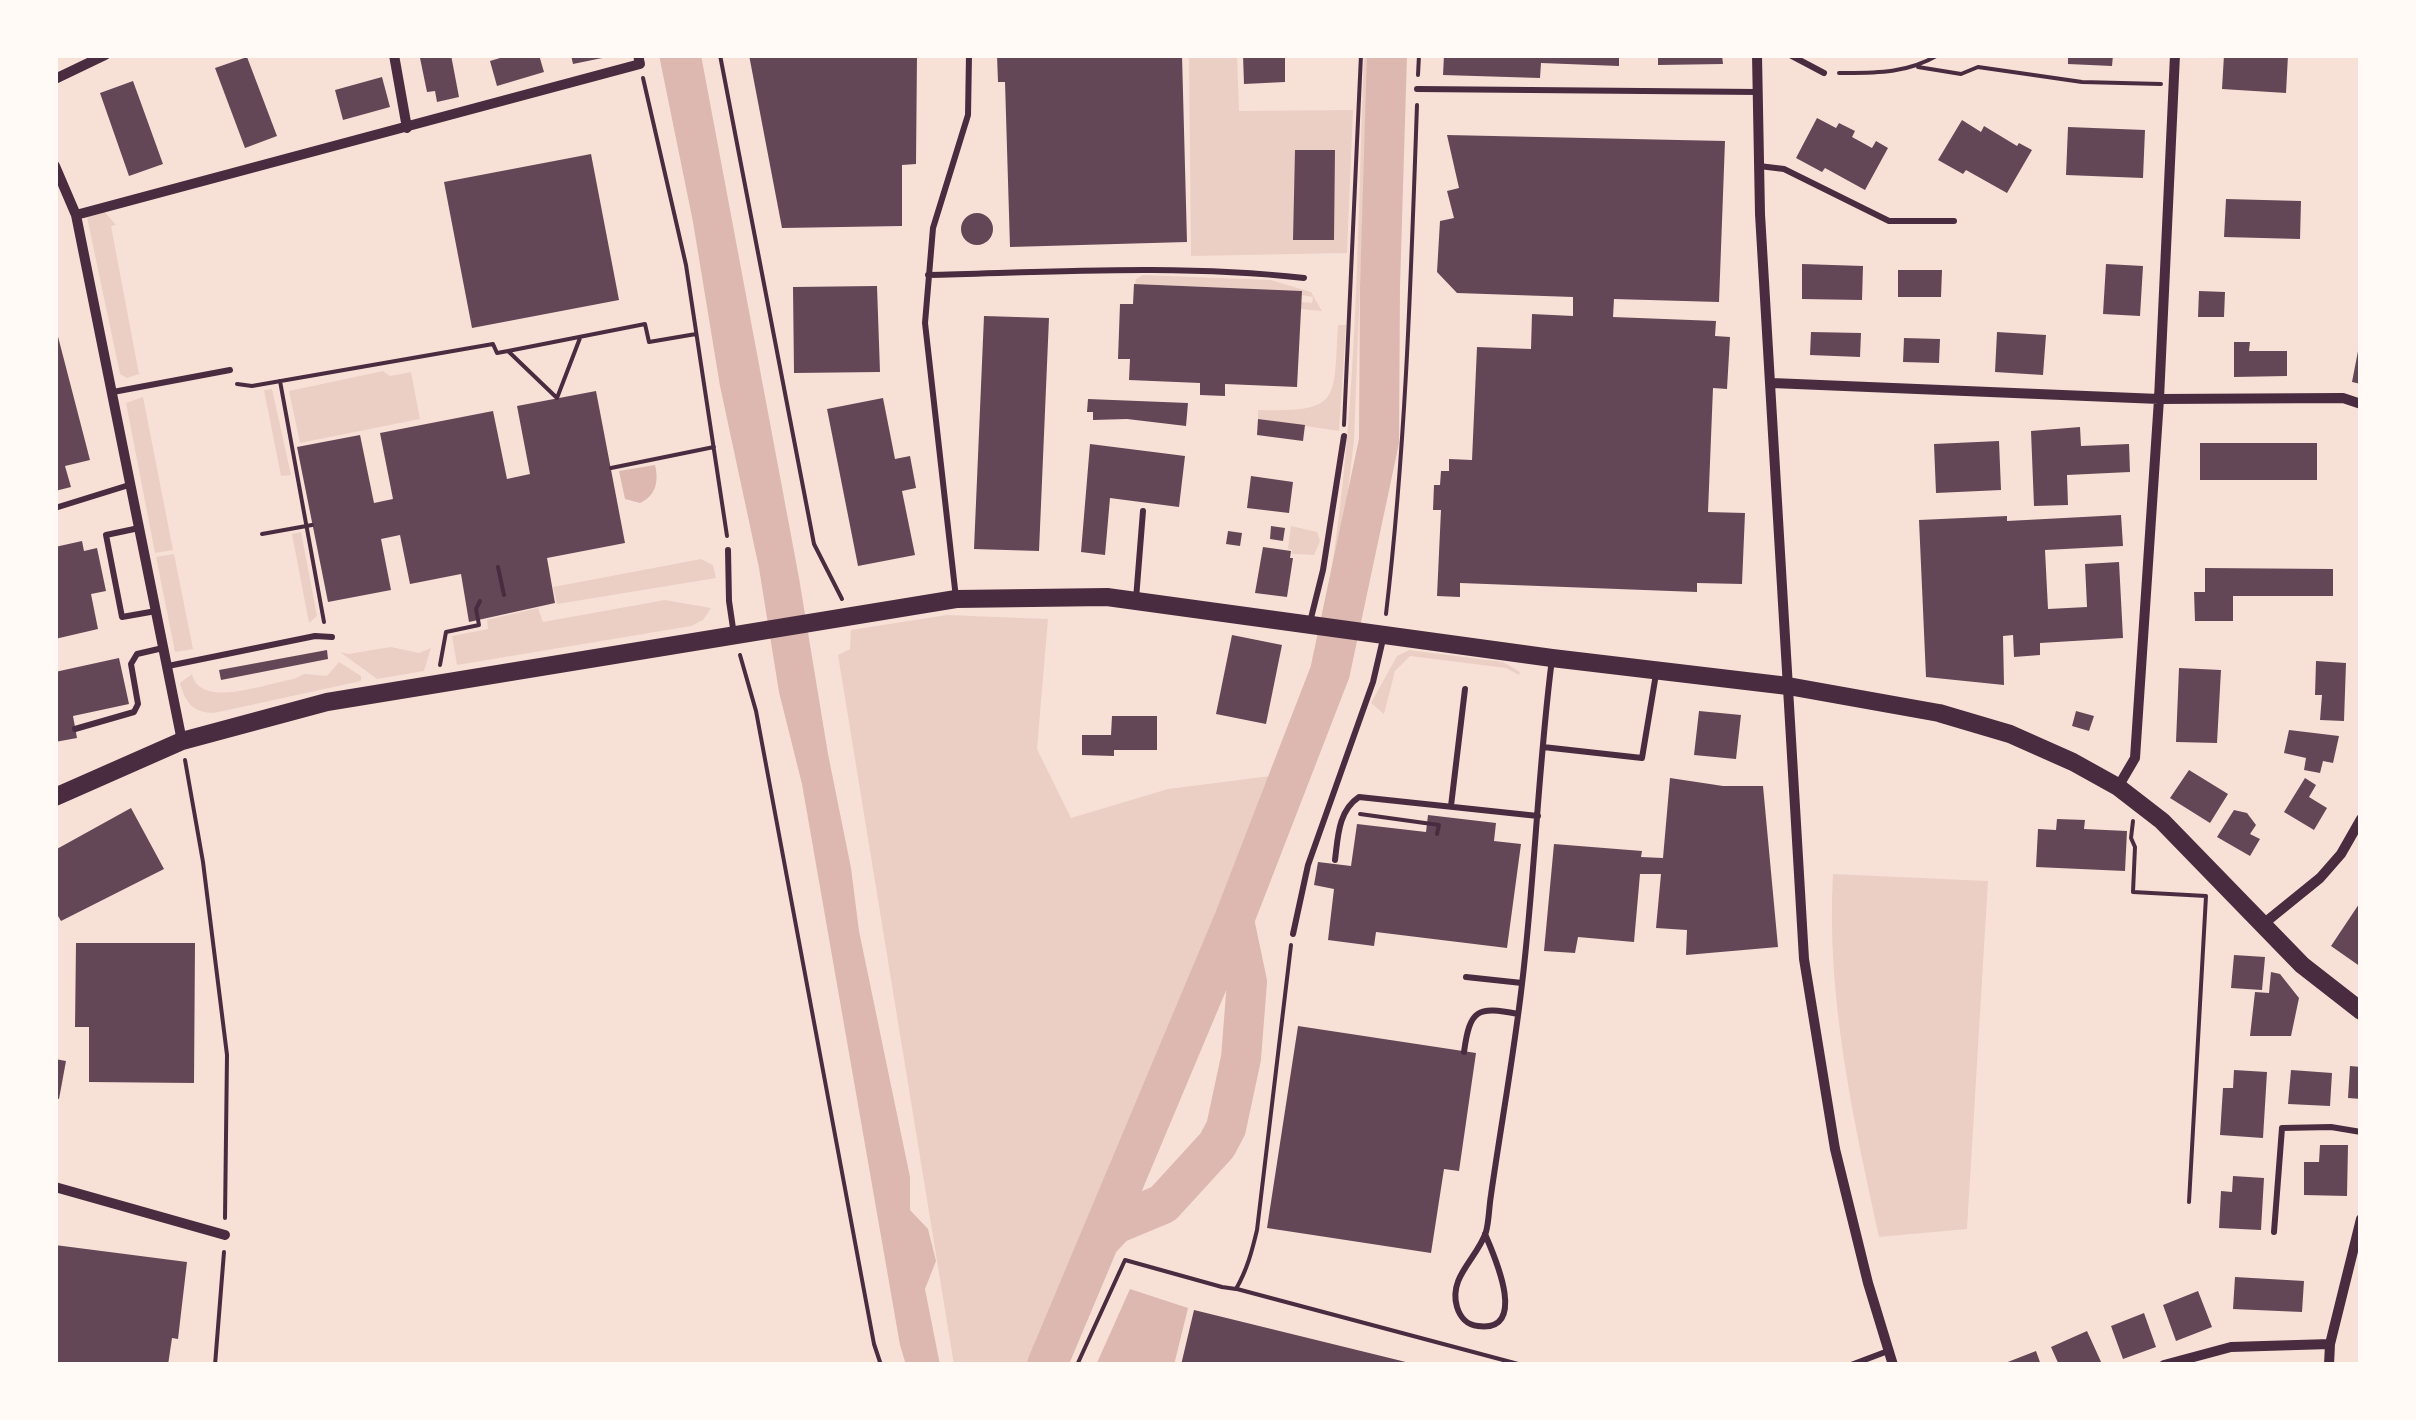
<!DOCTYPE html>
<html>
<head>
<meta charset="utf-8">
<style>
	body { margin:0 }
	#map { position:relative; width:2416px; height:1420px; overflow:hidden; background:#f7e1d7; font-family:Quicksand,sans-serif }
	canvas { display:block }
	.frame { position:absolute; inset:0; border:58px solid #fffaf5; pointer-events:none }
</style>
</head>
<body>
<div id="map">
<canvas width="2416" height="1420"></canvas>
<div class="frame"></div>
</div>
<script>
const g = document.querySelector('canvas').getContext('2d');
g.lineJoin = 'round';
function paint(path, color) { g.fillStyle = color; g.fill(path, 'evenodd'); }
function trace(path, color, width, dash) { g.strokeStyle = color; g.lineWidth = width; g.lineCap = dash ? 'butt' : 'round'; g.setLineDash(dash || []); g.stroke(path); }
const green = new Path2D(`
	M1189,55h48l2,56 114,-1 -6,143 -156,3z
	M1364,55h5l-15,385 -17,142 -6,-9c27,-171 26,-345 33,-518z
	M104,211l12,14 -5,1 28,148 -12,4 -7,-4 -33,-157z
	M1143,275l128,5 40,12 11,19 -21,-2v-7l11,1 1,-6 -12,-2v-4l-166,-7 1,-5z
	M1338,325h8l-7,106 -81,-12v-9c84,2 75,-9 80,-85z
	M383,371l7,5 21,-4 9,47 -120,24 -11,-52z
	M272,389l19,86 -10,1 -17,-86z
	M143,397l30,153 -18,3 -29,-150z
	M1291,526l26,6 3,9 -6,14 -22,-1v-4l-4,-1z
	M301,532l16,84 -8,7 -17,-89z
	M174,554l19,95 -18,3 -19,-95z
	M701,559l12,6 3,13 -159,26 -4,-17z
	M665,600l46,8 -8,12 -12,6 -234,39 -5,-29 36,-7 -1,-9 51,-12 5,14z
	M947,615l101,4 -11,130 34,69 97,-29 110,-14 -246,590h-78l-116,-710 12,-6 1,-19z
	M391,647l28,6 12,-5 -7,23 -47,8 -37,-27 8,2z
	M1409,650l94,12 17,10 -1,3 -13,-7 -96,-12 -15,15 -11,43 -13,-11 26,-47z
	M339,662l22,14v5l-147,32c-21,0 -29,-11 -34,-30l12,-9c8,36 75,9 102,5l10,-5 23,2z
	M1833,874l155,7 -21,348 -88,8c-26,-119 -53,-240 -46,-363z`);
const water = new Path2D(`
	M659,55h42l98,523 29,176 23,114 8,63 51,246v33l18,19 8,32 -11,28 15,76h-34l-6,-20 -98,-561 -23,-92 -20,-124 -39,-182 -27,-164z
	M655,465c4,16 1,31 -15,38l-15,-4 -6,-28z
	M1130,1289l58,19 -14,57h-78z`);
const river = new Path2D(`
	M1099,1241l16,-17 48,-20 54,-59 9,-17 15,-70 6,-76 -13,-62
	M1047,1365l187,-445 96,-248 49,-231 1,-155 7,-231`);
const building = new Path2D(`
	M434,55h17l8,42 -22,5 -2,-11 -8,1 -7,-34z
	M510,55h29l5,17 -47,14 -7,-25z
	M571,55h36v2l-34,7z
	M749,55h168l-1,109 -14,1v61l-120,2z
	M997,55h185l5,187 -177,5 -5,-165h-7z
	M1243,55h42v27l-41,2z
	M1444,55h175v11l-78,-3 -1,15 -97,-3z
	M1658,55h64l1,9 -65,1z
	M2068,55h45l-1,11 -44,-2z
	M2224,55h64l-2,38 -64,-4z
	M247,57l30,79 -32,12 -30,-80z
	M382,77l8,30 -47,13 -8,-30z
	M133,81l30,83 -34,12 -29,-83z
	M1817,118l19,10 3,-5 16,8 -3,6 20,11 4,-7 12,7 -23,42 -40,-22 -3,4 -26,-14z
	M1962,120l19,12 3,-6 33,20 2,-3 13,7 -25,43 -41,-23 -3,4 -25,-14z
	M2068,127l77,3 -2,48 -77,-3z
	M1447,135l278,6 -6,161 -105,-3 -1,18 103,4 -1,15 15,1 -3,52 -14,-1 -5,124 37,1 -3,71 -45,-1v9l-237,-9v14l-23,-1 4,-86h-8l1,-25h6l1,-14h8v-12l23,1 5,-113 54,2 1,-35 41,2v-19l-116,-4 -20,-21 3,-51 14,-3 -7,-27 12,-3z
	M1295,150h40l-1,90h-41z
	M591,154l28,146 -147,28 -28,-146z
	M2226,199l75,2 -1,38 -76,-2z
	M961 229a16 16 0 1 1 32 0a16 16 0 1 1-32 0Z
	M1802,264l61,2 -1,34 -60,-1z
	M2106,264l37,2 -3,50 -37,-2z
	M1898,270h44l-1,27h-43z
	M1134,284l168,7 -5,96 -72,-3v12l-25,-1v-12l-71,-3 1,-21h-12l2,-55h13z
	M877,286l3,86 -86,1 -1,-86z
	M2199,291l26,1 -1,25h-26z
	M984,316l65,2 -10,233 -65,-2z
	M55,325l35,135 -25,6 6,21 -16,4z
	M1811,332l50,1 -1,24 -50,-2z
	M1997,332l49,3 -3,40 -48,-3z
	M1904,338l36,1 -1,24 -36,-1z
	M2234,342h16l-1,9h38v25l-53,1z
	M2359,346h2v38l-9,-2z
	M596,391l29,152 -78,15 8,45 -86,19 -8,-48 -51,10 -10,-49 -19,4 10,51 -63,12 -31,-155 63,-12 14,68 19,-4 -13,-66 113,-22 14,68 23,-5 -13,-68z
	M883,398l12,61 15,-3 6,32 -14,3 13,64 -57,11 -31,-157z
	M1088,399l100,4 -2,23 -59,-7 -34,1v-8h-6z
	M1258,419l47,6 -2,16 -46,-6z
	M2080,427l1,19 48,-2 1,28 -63,3 1,30 -34,1 -3,-75z
	M1999,441l2,49 -65,3 -2,-49z
	M2200,443h117v37h-117z
	M1090,444l95,12 -6,51 -69,-9 -5,57 -24,-3z
	M1251,476l42,6 -4,31 -42,-5z
	M2121,515l2,31 -78,4 3,59 39,-2 -2,-43 34,-2 4,76 -83,5v12l-26,2 -1,-22 -10,1 1,49 -78,-8 -7,-157 88,-4v5z
	M1271,526l14,2 -2,13 -13,-2z
	M1228,531l14,2 -2,13 -14,-2z
	M82,541l2,10 13,-3 9,43 -15,3 7,35 -43,10v-92z
	M1263,547l28,4 -1,7h3l-6,39 -32,-4z
	M2205,568l128,1v27h-100v25h-38l-1,-29h11z
	M1232,635l50,10 -16,79 -50,-10z
	M327,650l1,9 -107,21 -2,-10z
	M119,658l10,46 -56,12 4,22 -22,4v-70z
	M2316,661l30,2 -2,58 -24,-1 2,-25h-7z
	M2179,668l42,2 -4,73 -41,-1z
	M1699,711l42,4 -5,44 -42,-4z
	M2076,711l18,5 -5,15 -17,-5z
	M1112,716h45v34h-43v6l-32,-1v-20h29z
	M2289,730l50,6 -6,27 -10,-2 -3,12 -16,-3 2,-12 -22,-5z
	M2189,770l39,24 -18,29 -40,-25z
	M1670,778l53,8h40l15,161 -92,8 1,-25 -31,-2 5,-54h-21l-6,68 -56,-5 -3,16 -31,-2 10,-107 88,7 -1,6 22,1z
	M2305,778l11,7 -7,12 18,11 -13,22 -30,-18z
	M131,808l33,61 -103,52 -6,-10v-61z
	M2234,810l13,3 9,12 -6,9 10,5 -10,17 -33,-19z
	M1428,815l68,8 -2,18 27,3 -14,104 -131,-16 -2,14 -46,-6 6,-51 -20,-4 4,-23 33,4 6,-42 69,8z
	M2057,819l28,1 -1,9 43,2 -2,40 -89,-4 2,-38 18,1z
	M2361,901v66l-30,-21z
	M76,943h119l-1,140 -105,-1v-55h-14z
	M2234,955l31,2 -3,33 -31,-2z
	M2271,972l9,2 19,24 -8,38h-41l5,-44 14,1z
	M1298,1026l178,27 -17,118 -15,-2 -13,84 -164,-25z
	M55,1059l11,2 -7,38 -4,-1z
	M2350,1066l11,1v32l-13,-1z
	M2234,1070l33,2 -4,66 -43,-3 3,-47h10z
	M2291,1070l41,3 -2,33 -42,-2z
	M2320,1145h28l-1,51 -43,-1v-33h15z
	M2233,1176l31,2 -3,52 -42,-2 2,-37 11,1z
	M55,1245l132,17 -9,77 -6,-1 -4,27h-113z
	M2235,1277l69,4 -2,31 -69,-3z
	M2198,1291l14,36 -36,14 -13,-36z
	M1194,1310l220,54v1h-233z
	M2144,1313l12,34 -33,12 -12,-33z
	M2087,1331l15,33 -43,1 -8,-18z
	M2036,1351l5,14h-41z`);
const path = new Path2D(`
	M720,55l94,489 28,55
	M1918,67l43,7 17,-7 104,15 79,2
	M1839,73c36,0 67,1 99,-18
	M1418,75l1,-20
	M643,78l43,187 41,271
	M508,351l137,-27 4,18 47,-8
	M280,381l44,241
	M237,384l15,2 241,-42 4,9 11,-2 49,47 23,-60
	M1344,425l17,-370
	M611,468l103,-21
	M262,534l50,-9
	M498,567l6,28
	M1386,614c20,-169 25,-340 31,-509
	M740,655l16,56 118,633 7,21
	M440,665l6,-33 33,-7 -3,-16 4,-8
	M185,760l18,102 24,193 -2,163
	M1360,814l79,11 -2,9
	M2133,821l-2,17 4,9 -2,45 73,4 -17,306
	M1237,1289l285,76
	M215,1365l9,-113
	M1077,1365l48,-105 97,27 14,2c11,-19 16,-38 21,-59l34,-285`);
const service = new Path2D(`
	M1790,55l34,18
	M1417,89l340,3
	M1759,166l25,3 105,52h65
	M928,275c126,-3 251,-11 376,3
	M113,392l117,-22
	M55,508l74,-23
	M139,528l-33,7 16,82 34,-6
	M728,550l1,51 5,34
	M956,598l-31,-275 8,-95 35,-113 1,-60
	M1136,599l7,-88
	M1310,622l13,-52 21,-134
	M168,666l147,-30 17,1
	M75,729l59,-17 4,-8 -7,-40 6,-10 26,-6
	M1543,747l99,11 14,-84
	M1451,806l14,-117
	M1335,860c3,-23 3,-49 24,-63l179,19
	M1293,934l15,-69 65,-183 10,-43
	M1466,977l56,6
	M1464,1052c6,-43 13,-46 54,-38
	M2274,1232l8,-104 49,-1 30,5
	M1485,1234c8,19 45,99 -7,92 -11,-1 -18,-9 -21,-19 -9,-30 20,-48 29,-75 3,-11 3,-25 5,-37 10,-70 23,-141 31,-211 13,-108 16,-217 30,-325
	M1851,1365l37,-14`);
const minor = new Path2D(`
	M394,55l13,73
	M1757,55l3,159 44,745 31,190 33,134 25,82
	M55,79l50,-24
	M55,166l21,49 106,526
	M76,215l564,-151 -2,-9
	M1772,383l387,16 184,-1 18,6
	M2118,787l17,-29 24,-359 16,-344
	M2262,925l58,-47 21,-24 20,-35
	M55,1187l170,48
	M2164,1365l67,-18 99,-3
	M2329,1365l1,-21 31,-125`);
const tertiary = new Path2D(`
	M55,797l127,-56 145,-39 629,-103 151,-2 445,61 236,28 151,27 71,21 63,28 45,25 44,34 140,144 59,46`);
paint(green, '#ebcfc5');
paint(water, '#dcb8b0');
trace(river, '#dcb8b0', 40);
paint(building, '#644757');
trace(path, '#4a2c40', 4);
trace(service, '#4a2c40', 6);
trace(minor, '#4a2c40', 10);
trace(tertiary, '#4a2c40', 18);
</script>
</body>
</html>
